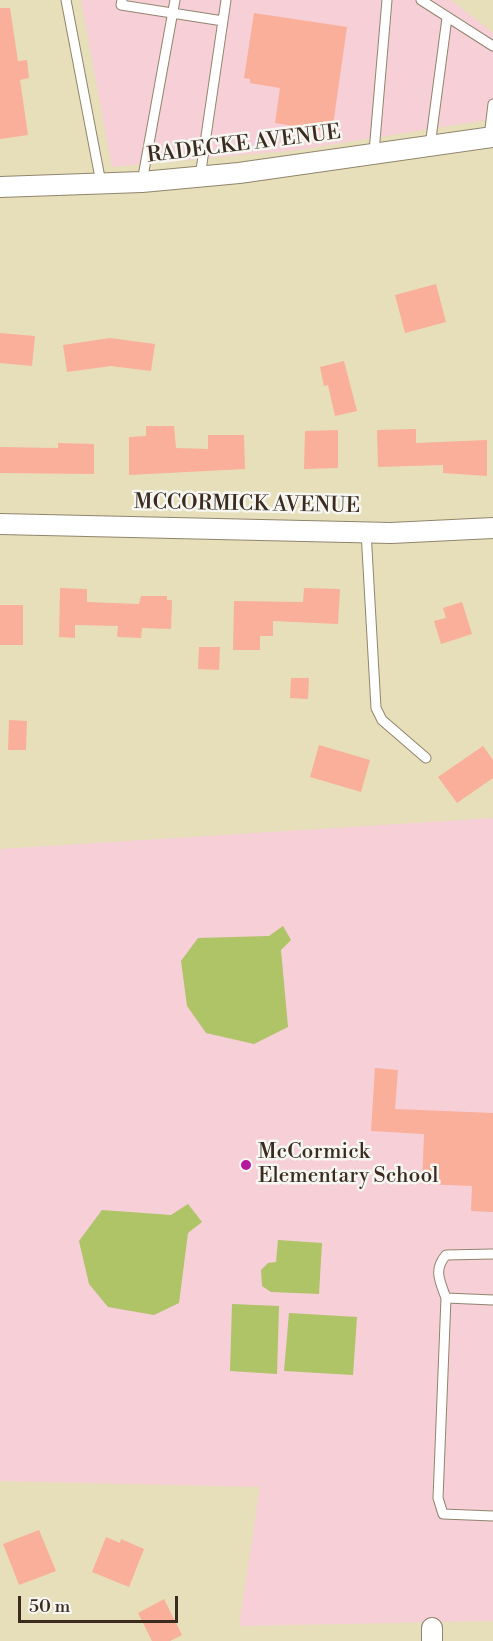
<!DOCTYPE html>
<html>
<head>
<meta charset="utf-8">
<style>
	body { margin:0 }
	#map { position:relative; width:493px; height:1641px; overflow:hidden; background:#e7dfba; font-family:"Libre Bodoni",serif }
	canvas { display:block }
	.scale { position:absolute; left:18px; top:1596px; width:160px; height:27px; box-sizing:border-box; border:3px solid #3b2a1e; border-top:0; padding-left:8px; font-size:18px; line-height:21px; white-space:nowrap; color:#3b2a1e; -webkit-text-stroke:4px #f6f6f2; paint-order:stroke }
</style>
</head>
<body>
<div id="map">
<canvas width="493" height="1641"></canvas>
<div class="scale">50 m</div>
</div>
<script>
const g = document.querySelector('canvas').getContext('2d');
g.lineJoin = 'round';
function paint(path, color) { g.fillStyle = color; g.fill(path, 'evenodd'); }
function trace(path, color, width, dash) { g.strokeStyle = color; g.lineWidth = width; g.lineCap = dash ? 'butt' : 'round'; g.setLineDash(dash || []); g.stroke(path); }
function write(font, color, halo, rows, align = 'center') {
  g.font = font + ' "Libre Bodoni",serif'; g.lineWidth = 5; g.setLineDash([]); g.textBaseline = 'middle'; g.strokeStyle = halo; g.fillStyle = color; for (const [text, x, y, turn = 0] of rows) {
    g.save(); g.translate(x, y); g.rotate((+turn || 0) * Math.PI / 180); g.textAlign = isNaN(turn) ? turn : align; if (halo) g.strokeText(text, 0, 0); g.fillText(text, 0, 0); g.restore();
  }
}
const built = new Path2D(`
	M81,0h370l42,33v86l-196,31 -185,17z
	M493,818v803l-254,5 21,-139 -260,-6v-632z`);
const green = new Path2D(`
	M283,926l8,14 -10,10 7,77 -34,17 -48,-11 -19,-27 -6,-45 17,-23 71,-2z
	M188,1204l14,18 -14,11 -9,70 -25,12 -46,-8 -19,-23 -10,-43 23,-31 69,5z
	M278,1240l44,3 -3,51 -48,-2 -9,-6 -1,-16 7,-7 8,-1z
	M232,1304l47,2 -2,68 -47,-3z
	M289,1313l68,4 -4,58 -69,-4z`);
const building = new Path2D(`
	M0,8h10l8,53 9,-1 2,18 -9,2 8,55 -28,4z
	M254,13l93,14 -15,105 -57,-9 5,-35 -30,-5v-4l-6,-1z
	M436,284l10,38 -41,11 -10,-38z
	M0,333l35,3 -3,30 -32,-3z
	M110,338l45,6 -4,27 -40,-5 -44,6 -4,-27z
	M344,361l13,50 -22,5 -7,-31 -4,1 -4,-19z
	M146,426h28l2,22 32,1v-14h36l1,34 -116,6v-38l17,-1z
	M416,429v14l71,-3v36l-44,-3v-8l-65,2 -1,-37z
	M338,430v38l-34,1 1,-38z
	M58,443l36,1v30l-94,-1v-26l58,1z
	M60,588l27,1v13l52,2 2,-8h26v4h5l-1,29 -29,-1 -1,10 -24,-1 1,-11 -43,-1v13l-16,-1z
	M304,588l36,1 -2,35 -65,-3v15h-13v14h-27l1,-49 69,1z
	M462,602l10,32 -31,10 -7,-23 12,-3 -3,-10z
	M0,605h23v40h-23z
	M199,647h21l-1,23 -21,-1z
	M291,678h18l-1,21 -18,-1z
	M9,720l18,1 -1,29h-18z
	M319,745l51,15 -9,32 -51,-15z
	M483,746l10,14v18l-36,25 -19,-26z
	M375,1068l23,2 -3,39 98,4v99l-22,-1 1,-25 -50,-2 2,-50 -53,-3z
	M39,1530l17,41 -37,14 -16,-41z
	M106,1537l14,6 1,-4 23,10 -15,38 -37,-15z
	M164,1599l18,36 -12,6h-18l-14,-28z`);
const service = new Path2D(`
	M66,0l35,183
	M122,0l-1,5 102,16
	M421,0l72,46
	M489,137l4,-33
	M430,146l17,-128
	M374,152l13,-152
	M200,177l26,-177
	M142,182l33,-182
	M366,531l10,177 6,12 44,38
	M493,1254l-47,1c-13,15 -6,26 0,43l-8,200 5,16 50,2
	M446,1298l47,2`);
const minor = new Path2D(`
	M0,187l142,-5 97,-9 254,-36
	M0,524l391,9 102,-5
	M432,1628v13`);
const markers = [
	[246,1165,6,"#b5179e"]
];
const streetNames = [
	["RADECKE AVENUE",244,145,-7],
	["MCCORMICK AVENUE",247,505,1]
];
const poiNames = [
	["McCormick",258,1153],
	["Elementary School",258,1177]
];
paint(built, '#f6cfd7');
paint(green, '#afc367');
paint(building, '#f9af99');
trace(service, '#91846c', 11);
trace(minor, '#91846c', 22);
trace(service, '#fff', 9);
trace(minor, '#fff', 20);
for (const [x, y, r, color] of markers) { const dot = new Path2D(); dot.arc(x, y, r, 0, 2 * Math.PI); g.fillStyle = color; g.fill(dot); trace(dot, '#f6f6f2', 2); }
write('21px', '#3b2a1e', '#f6f6f2', streetNames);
write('21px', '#3b2a1e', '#f6f6f2', poiNames, 'left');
</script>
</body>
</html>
